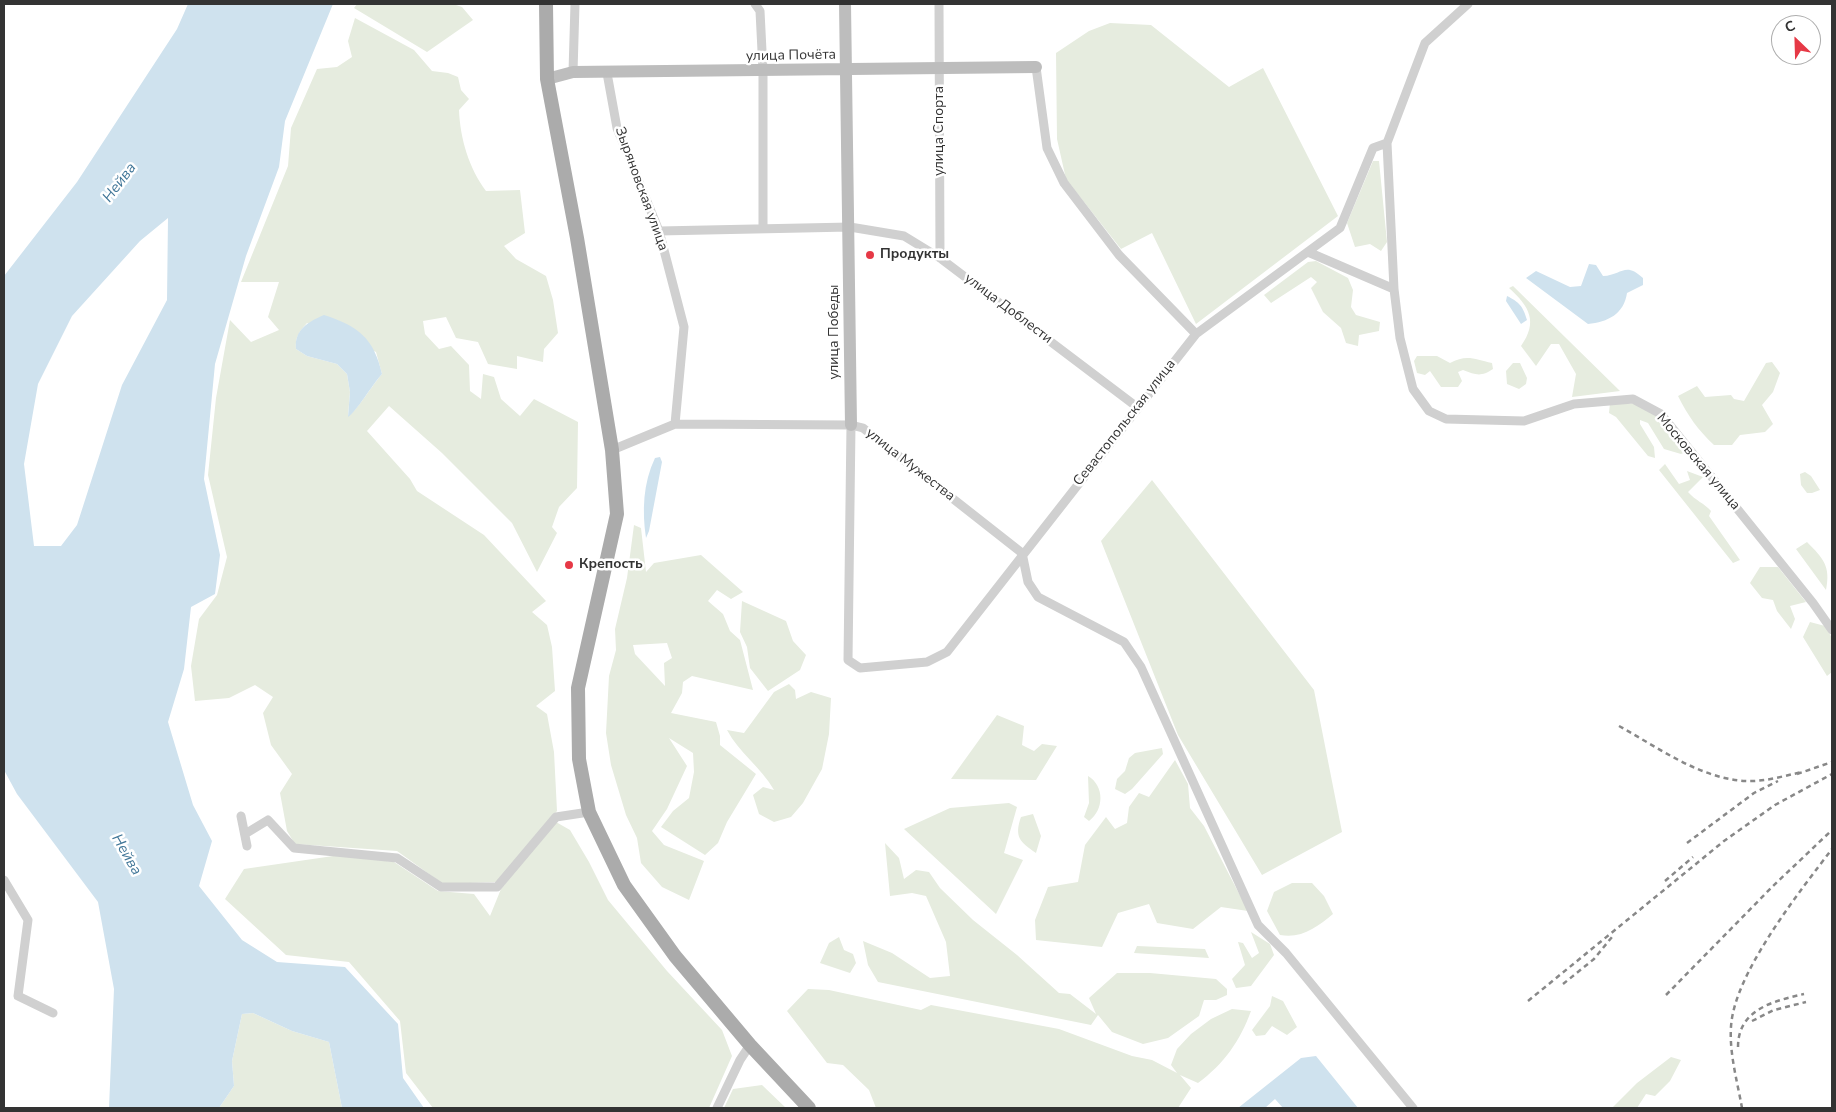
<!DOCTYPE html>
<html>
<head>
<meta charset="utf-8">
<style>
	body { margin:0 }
	#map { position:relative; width:1836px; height:1112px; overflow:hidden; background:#fff; font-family:"Nunito Sans",sans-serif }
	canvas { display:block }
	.frame { position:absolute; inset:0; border:5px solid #333; pointer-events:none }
	.north { position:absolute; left:1771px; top:15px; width:50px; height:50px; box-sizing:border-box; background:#fff; border:1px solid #adadad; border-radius:50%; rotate:336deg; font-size:14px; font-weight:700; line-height:20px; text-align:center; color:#333 }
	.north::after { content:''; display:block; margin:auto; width:18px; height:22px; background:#e63946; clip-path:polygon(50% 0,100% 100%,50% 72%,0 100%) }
</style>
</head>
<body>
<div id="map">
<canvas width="1836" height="1112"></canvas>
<div class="frame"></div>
<div class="north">С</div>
</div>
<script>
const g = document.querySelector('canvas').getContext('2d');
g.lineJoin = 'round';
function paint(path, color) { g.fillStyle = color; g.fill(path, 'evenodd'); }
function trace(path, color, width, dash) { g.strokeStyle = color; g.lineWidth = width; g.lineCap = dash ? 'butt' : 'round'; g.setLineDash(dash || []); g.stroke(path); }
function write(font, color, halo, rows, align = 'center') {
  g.font = font + ' "Nunito Sans",sans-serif'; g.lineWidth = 5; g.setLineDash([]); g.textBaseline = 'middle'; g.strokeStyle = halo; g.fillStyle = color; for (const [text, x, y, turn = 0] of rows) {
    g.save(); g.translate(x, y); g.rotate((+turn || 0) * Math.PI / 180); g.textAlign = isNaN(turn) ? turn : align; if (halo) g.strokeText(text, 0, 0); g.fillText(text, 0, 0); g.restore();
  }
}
const green = new Path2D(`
	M357,4h96l9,3 11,13 -46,32 -73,-44z
	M355,18l59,32 18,21 16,2 10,4 3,13 8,9 -10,11c1,28 10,59 27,81l34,-1 5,43 -21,13 12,13 30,17 7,24 5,33 -14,16 -1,13 -26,-6v13l-29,-5 -10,-22 -22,-4 -10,-21 -23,4 2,13 14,15 12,-3 18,19 1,26 11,8 2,-25 11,3 7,22 19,17 14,-17 44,23 -1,66 -18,19 -7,20 5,6 -20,39 -25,-49 -70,-70 -53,-47 -22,25 43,48 7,12 67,44 62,66 -14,11 15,13 5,22 3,44 -19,15 11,8 7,38 3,59 -61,71 -53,2 -46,-33 -102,-7 -8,-13 -7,-38 12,-19 -21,-29 -8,-32 10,-16 -18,-12 -26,13 -34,3 -4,-35 8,-47 18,-24 10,-38 -19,-82 8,-77 14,-78 21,22 28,-12 -11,-13 11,-35h-38l47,-116 3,-38 26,-59 20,-2 15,-10 -4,-16zM307,323l69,29 6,22c-9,10 -25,37 -34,42l2,-24 -3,-18 -10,-10 -30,-8 -11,-7c-1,-12 3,-17 11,-26z
	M1110,23l41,2 78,62 34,-19 75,148 -142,108 -44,-91 -31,16 -55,-70 -9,-40 -1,-86 33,-22z
	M1373,161h6l8,81 -6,9 -11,-7 -15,3 -8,-24z
	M1316,261l32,17 5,12 -2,17 5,8 24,7 -1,9 -20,4 -1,11 -12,-3 -5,-15 -18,-16 -12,-24 6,-6 -6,-5 -40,26 -7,-8 44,-33z
	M1513,286l107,105 -48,6 4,-23 -17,-30h-8l-15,22 -15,-20c17,-24 9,-39 -12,-58z
	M1417,356h20l13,7c16,-9 25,-4 42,0l1,6c-12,8 -17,6 -30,1l-5,2 4,9 -4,6h-17l-11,-16 -5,4 -8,-2 -3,-12z
	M1772,362l8,11 -7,19 -11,13 11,19 -8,8 -25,3 -8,10h-18c-16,-15 -26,-29 -36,-49l19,-10 8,11 26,-2 3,4 10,2 22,-38z
	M1513,363h7l7,15 -1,6 -7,5 -12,-5 -1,-13z
	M1610,403c11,1 25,-1 35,4 14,7 31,32 41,45l-5,2 -17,-5 -16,-26 -8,-3v4l14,23 1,11 -7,-2 -32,-39 -7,-4z
	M1665,464l14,20 11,-4 -3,-9 16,6 -15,15c8,9 16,11 23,19l-2,5 31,44 -7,3 -74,-93z
	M1805,472l6,4 9,14 -8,3h-5l-6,-8 -1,-11z
	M1152,480l162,210 28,142 -80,43 -84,-140 -77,-194z
	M634,525l7,3 5,44 8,-9 47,-8 42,37 -12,7 -14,-9 -9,11 15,13 7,17 10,9 13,50 -61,-14 -9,6 -1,11 -11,20 45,9 4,14v9l36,29 -29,48 -9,21 -13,12 -44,-28 12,-16 16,-13 5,-26 -1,-19 -24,-15 18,28 -20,43 -15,22 12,14 40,16 -15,39 -27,-13 -21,-24 -4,-25 -11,-23 -15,-50 -5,-32 3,-57 7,-26 -1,-21 12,-51zM667,643l5,15 -8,5 1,23 -30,-32 -2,-9z
	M1807,542c16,16 24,24 19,48l-30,-41z
	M1760,567h18l28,35 -16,4 5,13 -4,10 -14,-18 -4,-11 -11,-2 -12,-15z
	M742,601l44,20 7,20 13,14 -6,15 -32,21 -18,-23 -3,-21 -7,-15z
	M1810,622l15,4 7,12v34l-5,4 -24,-39z
	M789,684l6,6 1,9 15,-7 20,6 -2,36 -7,35 -19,34 -12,14 -17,5 -15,-8 -6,-19 10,-8 11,3c-13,-23 -35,-37 -47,-60l17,3 30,-41z
	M997,715l27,11 -2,19 12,6 8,-7 15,2 -21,34 -85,-1z
	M1162,748l1,6 -31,35 -7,5 -10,-5 2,-10 8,-8 4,-13 6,-5z
	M1175,760l13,24 2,24 14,18 44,85 -27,-4 -28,22 -36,-6 -8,-19 -31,9 -16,34 -66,-7 -1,-20 13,-33 30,-5 7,-37 21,-28 9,12 12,-6 2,-16 10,-14 10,4z
	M1088,776c17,10 16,34 1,45l-5,-4 5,-14z
	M1009,803l8,4 -13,46 19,7 -27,54 -92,-85 46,-21z
	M1033,814l8,22 -5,17c-16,-11 -22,-16 -15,-36z
	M556,822l14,8 19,32 19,38 59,71 55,59 10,26 -23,52h-276l-27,-35 -6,-52 -51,-59 -63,-7 -61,-56 19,-30 96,-14 54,7 44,29 36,3 16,22 11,-27z
	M885,843l14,15 5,21 12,-9 13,2 11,16 33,32 44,35 42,38 11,1 26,20 -7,-16 28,-25h33l66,6 11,10v6l-11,5h-12l-5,16 -31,22 -25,6 -31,-12 -14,-17 -7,10 -213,-43 -10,-17 -5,-24 29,12 38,25 20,-2 -4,-34 -20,-46 -14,-3 -22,3z
	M1292,883h20l12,13 9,18c-16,13 -31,25 -53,21l-13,-24 7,-19z
	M1251,932l19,12 4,11 -23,31 -15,2 -4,-9 13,-14 -7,-23 5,1 9,15 7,-5z
	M839,937l5,13 9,4 3,9 -6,10 -30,-10 9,-20z
	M1137,946l68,3 4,9 -75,-5z
	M808,989l21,1 92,20 10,-5 128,24 73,27 20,4 25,13 -6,-8 6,-16 14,-15 20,-15 21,-10 19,2c-11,30 -27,53 -53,72l-18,-8 11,13 -13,20h-302l-7,-18 -26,-25 -16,-2 -40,-52z
	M1272,996l11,5 14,26 -10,8 -15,-9 -7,9 -9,1 -4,-6 18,-24z
	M253,1013l39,18 37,11 13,66h-123l15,-22 -2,-25 10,-47z
	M1671,1057l10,3 -11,21 -15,15 -9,-2 -9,14h-25l25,-25z
	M762,1085l24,23h-62l9,-19z`);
const water = new Path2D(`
	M188,4h145l-48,117 -6,46 -33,89 -31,108 -11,115 16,76 -5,39 -24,13 -7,62 -16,53 25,83 19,36 -13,45 43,54 35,22 68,5 53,57 5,54 21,30h-82l-13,-66 -37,-11 -39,-18 -11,1 -10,47 2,25 -15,22h-110l5,-119 -16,-87 -81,-108 -13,-24v-494l73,-94 100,-153zM168,218l-1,82 -45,85 -45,140 -16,21h-27l-10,-82 14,-80 34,-68 68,-75z
	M1589,264l7,1 7,11c19,-1 22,-15 40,2v7l-16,8c-3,21 -19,29 -39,31l-62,-46 10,-7 34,16 11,-1z
	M1507,296c12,6 16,10 20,24l-6,4 -15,-23z
	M324,315c34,11 50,23 58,59 -10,11 -25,37 -34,43l2,-25 -3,-18 -10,-10 -30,-8 -11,-7c-2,-19 12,-27 28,-34z
	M660,457l2,5 -13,69 -3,7c-4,-27 -3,-55 9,-80z
	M1316,1056l42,52h-75l-8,-9 -10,9h-27l63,-50z`);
const street = new Path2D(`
	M755,4l5,7 3,60v157
	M939,4l1,254
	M1468,4l-43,39 -38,100 7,146 6,49 13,51 16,22 17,8 78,2 50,-17 59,-5 28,15 152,189 19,27
	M1036,67l11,81 17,35 55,72 77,79
	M573,72l2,-68
	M607,73l10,55 42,103 25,96 -9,97
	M659,231l191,-4 54,9 36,22 197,149
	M1308,252l86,37
	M851,425l-3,235 12,8 67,-6 20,-10 249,-318 144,-106 33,-80 14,-5
	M612,450l63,-26 176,1 12,3 159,125 6,29 10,15 86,45 17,25 117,258 28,28 127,155
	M241,816l6,30
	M245,834l23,-14 26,28 103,10 44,29h56l59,-70 33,-5
	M4,880l24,40 -10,76 35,17
	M717,1108l23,-48 10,-15`);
const secondary = new Path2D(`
	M845,4l6,421
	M547,79l26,-7 463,-5`);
const primary = new Path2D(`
	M546,4l1,75 30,159 35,212 5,64 -39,174 1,71 10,53 35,73 51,71 75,89 59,63`);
const rail = new Path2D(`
	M1619,726c40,22 80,52 126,55 19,1 39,-5 57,-9
	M1797,774l35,-12
	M1687,843l67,-50 24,-12
	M1665,881l28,-24
	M1563,984l31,-25 18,-22
	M1666,995l107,-109 59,-56
	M1528,1001l196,-160 51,-36 57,-31
	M1752,1021l22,-11 32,-8
	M1738,1047c0,-38 36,-46 66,-53
	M1742,1108c-5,-29 -16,-65 -9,-95 11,-51 67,-122 99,-164`);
const markers = [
	[870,255,5,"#e63946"],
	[569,565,5,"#e63946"]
];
const streetNames = [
	["улица Почёта",791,56,-1],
	["улица Спорта",940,131,-90],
	["Зыряновская улица",641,189,70],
	["улица Доблести",1008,309,37],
	["улица Победы",835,332,-90],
	["Севастопольская улица",1125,423,-52],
	["Московская улица",1698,462,50],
	["улица Мужества",910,465,38]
];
const poiNames = [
	["Продукты",880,255],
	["Крепость",579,565]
];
const waterNames = [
	["Нейва",120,183,-53],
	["Нейва",126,855,60]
];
paint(green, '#e6ecdf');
paint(water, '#cfe2ee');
trace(street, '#d0d0d0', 9);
trace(secondary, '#bdbdbd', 12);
trace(primary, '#ababab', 14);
trace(rail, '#888', 2.5, [5, 4]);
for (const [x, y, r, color] of markers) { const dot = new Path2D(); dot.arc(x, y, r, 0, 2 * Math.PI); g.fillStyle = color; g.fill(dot); trace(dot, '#fff', 2); }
write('14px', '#333', '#fff', streetNames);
write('bold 14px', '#333', '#fff', poiNames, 'left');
write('italic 15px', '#3f7597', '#fff', waterNames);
</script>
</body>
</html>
